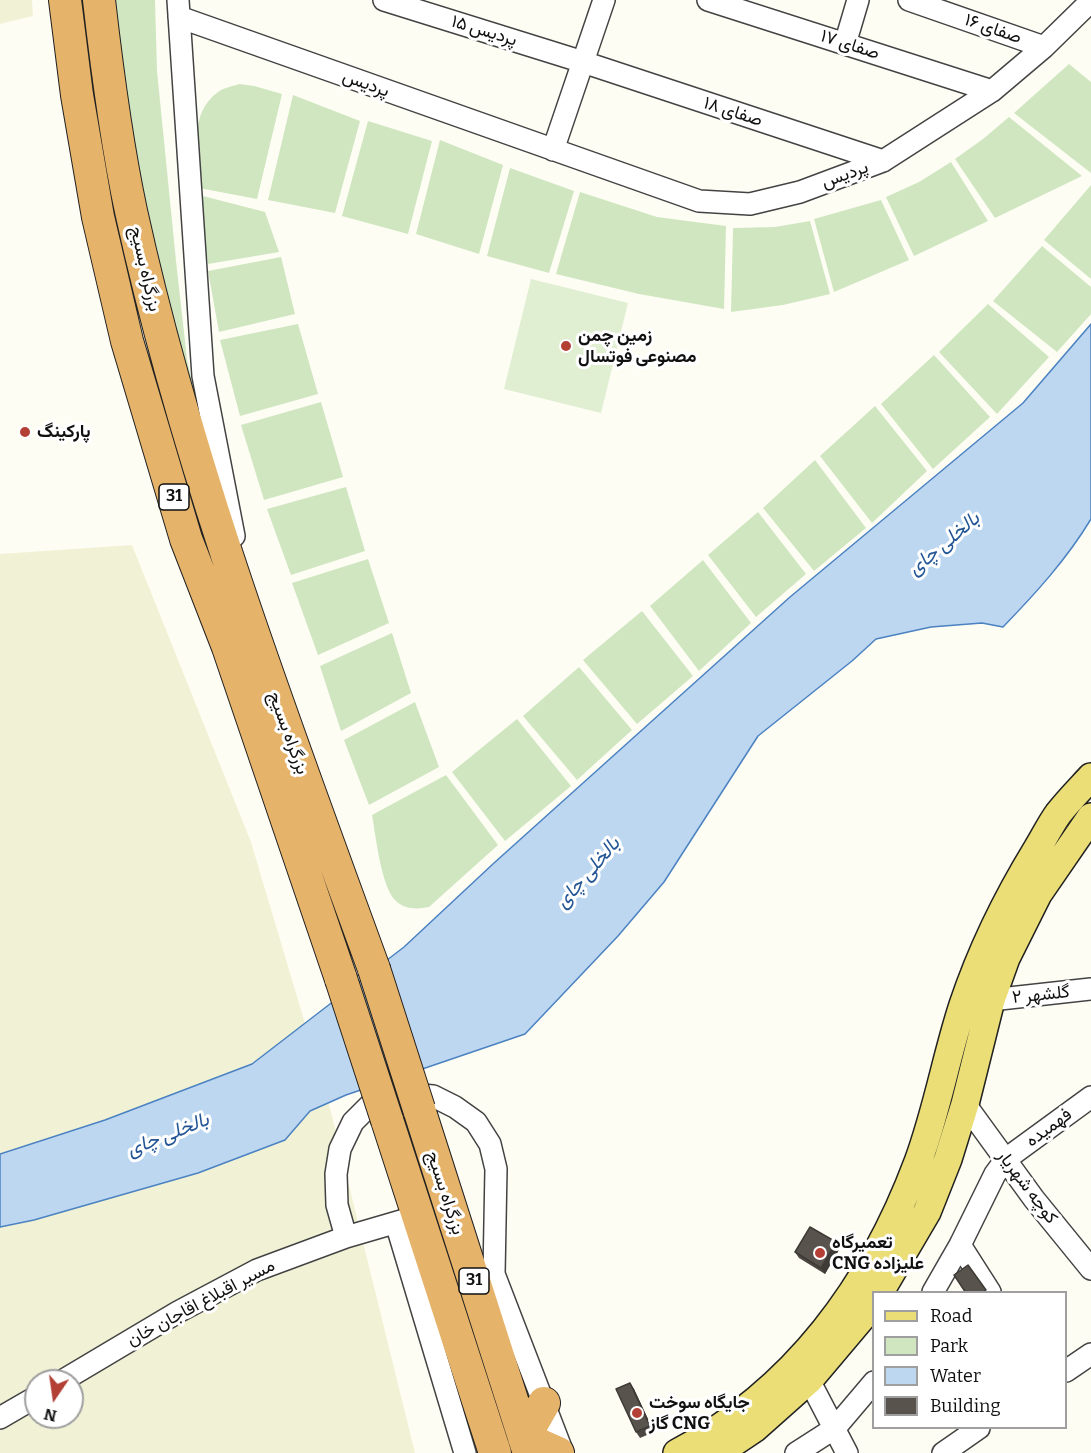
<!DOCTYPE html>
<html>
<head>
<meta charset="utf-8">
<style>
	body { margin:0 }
	#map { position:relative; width:1091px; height:1453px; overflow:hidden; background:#fefdf4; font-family:Bitter,serif }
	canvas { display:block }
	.legend { position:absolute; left:872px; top:1291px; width:195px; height:138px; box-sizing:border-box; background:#fff; border:2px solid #9f9f9f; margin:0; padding:8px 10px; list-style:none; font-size:18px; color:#101010 }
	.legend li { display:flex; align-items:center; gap:12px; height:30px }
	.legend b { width:30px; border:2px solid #9f9f9f }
	.north { position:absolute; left:24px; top:1369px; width:60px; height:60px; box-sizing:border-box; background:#fff; border:2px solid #9f9f9f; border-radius:50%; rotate:193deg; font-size:16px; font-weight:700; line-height:24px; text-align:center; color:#101010 }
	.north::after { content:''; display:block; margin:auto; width:21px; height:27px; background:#b33f35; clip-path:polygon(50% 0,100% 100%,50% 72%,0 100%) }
</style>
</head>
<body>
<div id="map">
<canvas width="1091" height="1453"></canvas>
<ul class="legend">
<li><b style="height:8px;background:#ebde77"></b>Road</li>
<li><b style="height:16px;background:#cfe6c0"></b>Park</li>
<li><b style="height:16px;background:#bdd7f1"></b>Water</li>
<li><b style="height:16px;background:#58534d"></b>Building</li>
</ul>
<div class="north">N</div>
</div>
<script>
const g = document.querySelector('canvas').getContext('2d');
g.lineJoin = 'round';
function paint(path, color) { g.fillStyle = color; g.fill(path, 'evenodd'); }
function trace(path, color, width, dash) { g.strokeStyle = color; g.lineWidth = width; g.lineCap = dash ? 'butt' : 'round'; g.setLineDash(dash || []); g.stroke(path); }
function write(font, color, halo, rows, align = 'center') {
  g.font = font + ' Bitter,Vazirmatn,serif'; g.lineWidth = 6; g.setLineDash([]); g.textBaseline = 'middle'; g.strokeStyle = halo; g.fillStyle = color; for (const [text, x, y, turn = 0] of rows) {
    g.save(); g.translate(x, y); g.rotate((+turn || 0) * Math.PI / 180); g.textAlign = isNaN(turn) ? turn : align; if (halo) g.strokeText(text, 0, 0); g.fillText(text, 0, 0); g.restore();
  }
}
const farmland = new Path2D(`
	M0,0h32l1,16 -33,8z
	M132,545l119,297 78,262 86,349h-415v-899zM36,1381h36v36h-36z`);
const green = new Path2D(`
	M110,0h45l2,71 19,190 11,98 24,114 -60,-213z
	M1069,64l22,18v91l-77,-60z
	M240,84l14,2 28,8 -25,105 -58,-11c-2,-31 -11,-75 19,-96 5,-4 15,-6 22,-8z
	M293,95l67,26 -25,92 -67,-13z
	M1009,117l73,59 -87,42 -40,-59 28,-20z
	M368,121l64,20 -24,93 -66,-18z
	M440,140l63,25 -24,89 -63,-20z
	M951,162l37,59 -74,35 -28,-59 33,-15z
	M510,168l64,23 -25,82 -62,-17z
	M1091,185v94l-47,-39z
	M580,192l77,25 69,9 -2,83 -85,-15 -83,-20z
	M199,195l66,17 14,40 -71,12z
	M881,200l28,60 -75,32 -20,-73z
	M810,221l20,73 -47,11 -52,7 2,-84 42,-1z
	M1042,246l49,41v27l-34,38 -64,-51z
	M281,257l14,57 -76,18 -11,-61z
	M988,304l61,53 -52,57 -58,-62z
	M298,324l20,70 -78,22 -20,-76z
	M934,355l56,62 -57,52 -52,-65z
	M321,402l22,75 -79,23 -23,-75z
	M875,406l52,65 -55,52 -52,-67z
	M815,460l51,68 -52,43 -51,-63z
	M346,487l19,64 -74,24 -24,-66z
	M758,512l48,62 -50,43 -48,-62z
	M368,559l21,64 -71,32 -26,-72z
	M703,560l48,63 -52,48 -49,-65z
	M642,611l51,65 -56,48 -54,-64z
	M392,633l19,60 -70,38 -21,-65z
	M579,667l53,63 -55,50 -54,-64z
	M415,702l24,65 -70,38 -25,-65z
	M517,719l54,67 -66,55 -53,-69z
	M446,775l52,70 -69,62c-11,2 -22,3 -32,-5 -16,-13 -21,-66 -25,-87z`);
const pitch = new Path2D(`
	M531,279l97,24 -27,110 -97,-24z`);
const water = new Path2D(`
	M1091,324v195c-24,40 -56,75 -88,108l-21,-4 -51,4 -55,12 -24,22 -94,75 -94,146 -46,54 -93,98 -179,61 -36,16 -25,29 -87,33 -164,47 -34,7v-73l105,-34 147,-56 152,-117 90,-84 296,-266 233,-194z`);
const minor = new Path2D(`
	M178,0l25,376 31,160
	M384,0l199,62 300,99
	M708,0l284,91
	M909,0l135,47
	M179,17l520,184 51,3 50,-12 83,-31 109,-70 52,-44 47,-46
	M845,44l13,-44
	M553,150l51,-150
	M991,1000l100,-11
	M965,1104l69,95 57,70
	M396,1223l69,230
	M346,1237l-9,-32 -1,-31 4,-25 13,-27 17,-17 20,-9 20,-2 23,2 22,11 21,15 14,22 6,25 -2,105 69,179
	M960,1245l30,47
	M933,1292l27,-47 35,-71 11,-15 85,-62
	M1066,1371l25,-17
	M809,1380l38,73
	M62,1381l116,-69 79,-42 89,-33 72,-21
	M0,1418l36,-21
	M796,1453l39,-25 39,-46
	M943,1453l36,-25`);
const major = new Path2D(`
	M880,1292l47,-80 21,-53 17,-55 26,-104 15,-42 32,-64 53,-77
	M677,1453c118,-62 195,-168 241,-291 19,-51 28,-105 45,-157 18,-54 44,-107 74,-156 7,-11 13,-24 21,-35 10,-13 22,-25 33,-37
	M718,1453l37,-25 54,-48 65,-77`);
const highway = new Path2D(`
	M65,0l12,95 21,122 29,124 59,198 42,108 113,332
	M99,0c8,70 17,141 32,211 57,260 152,508 243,758
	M419,1109l110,344
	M387,1120l108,333
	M544,1403l-20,35 34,15`);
const highwayBridge = new Path2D(`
	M374,969l45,140
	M341,979l46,141`);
const wall = new Path2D(`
	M836,1242l4,6 -15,26 -26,-16 -4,-6z
	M630,1383l4,6 20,43 -14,6 -4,-6z`);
const shadedWall = new Path2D(`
	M836,1242l4,6 -15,26 -4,-6z
	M630,1383l4,6 20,43 -4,-6z`);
const building = new Path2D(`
	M810,1227l26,15 -15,26 -26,-16z
	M968,1265l18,25 -4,3h-16l-12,-18z
	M630,1383l20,43 -14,6 -20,-43z`);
const markers = [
	[566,346,6,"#b33f35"],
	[25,432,6,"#b33f35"],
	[820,1253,6,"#b33f35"],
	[637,1413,6,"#b33f35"]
];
const shields = [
	[174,497,30],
	[474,1281,30]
];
const shieldNames = [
	["31",174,497],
	["31",474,1281]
];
const streetNames = [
	["صفای ۱۶",993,29,19],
	["پردیس ۱۵",484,31,17],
	["صفای ۱۷",850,45,18],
	["پردیس",366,84,20],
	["صفای ۱۸",733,112,18],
	["پردیس",845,175,-20],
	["بزرگراه بسیج",145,269,77],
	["بزرگراه بسیج",288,733,70],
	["گلشهر ۲",1041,995,-6],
	["فهمیده",1049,1128,-36],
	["کوچه شهریار",1027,1187,53],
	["بزرگراه بسیج",445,1193,72],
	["مسیر اقبلاغ اقاجان خان",201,1303,-28]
];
const poiNames = [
	["زمین چمن",578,336],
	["مصنوعی فوتسال",578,357],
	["پارکینگ",37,432],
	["تعمیرگاه",832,1243],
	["CNG علیزاده",832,1264],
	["جایگاه سوخت",649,1403],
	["گاز CNG",649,1424]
];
const waterNames = [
	["بالخلی چای",944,544,-40],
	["بالخلی چای",588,873,-49],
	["بالخلی چای",168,1135,-22]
];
paint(farmland, '#f1f2d5');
paint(green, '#cfe6c0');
paint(pitch, '#e0eed1');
paint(water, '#bdd7f1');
trace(water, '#4b82c1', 1.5);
trace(minor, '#434343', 24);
trace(major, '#212121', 30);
trace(highway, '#212121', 34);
trace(minor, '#fff', 21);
trace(major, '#ebde77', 27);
trace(highway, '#e6b36a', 32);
trace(highwayBridge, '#212121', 34, []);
trace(highwayBridge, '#e6b36a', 32);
paint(wall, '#4c4742');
paint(shadedWall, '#3e3a36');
paint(building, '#58534d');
trace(building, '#3e3a36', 1.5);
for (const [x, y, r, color] of markers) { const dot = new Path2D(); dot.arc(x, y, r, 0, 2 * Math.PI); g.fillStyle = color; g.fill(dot); trace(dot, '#fff', 2); }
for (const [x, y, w] of shields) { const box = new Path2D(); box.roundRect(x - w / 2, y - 13, w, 26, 4.5); g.fillStyle = '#fff'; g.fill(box); trace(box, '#101010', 1.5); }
write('bold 16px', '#101010', null, shieldNames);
write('18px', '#101010', '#fff', streetNames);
write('bold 18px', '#101010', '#fff', poiNames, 'left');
write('italic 20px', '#245696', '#fff', waterNames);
</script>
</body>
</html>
